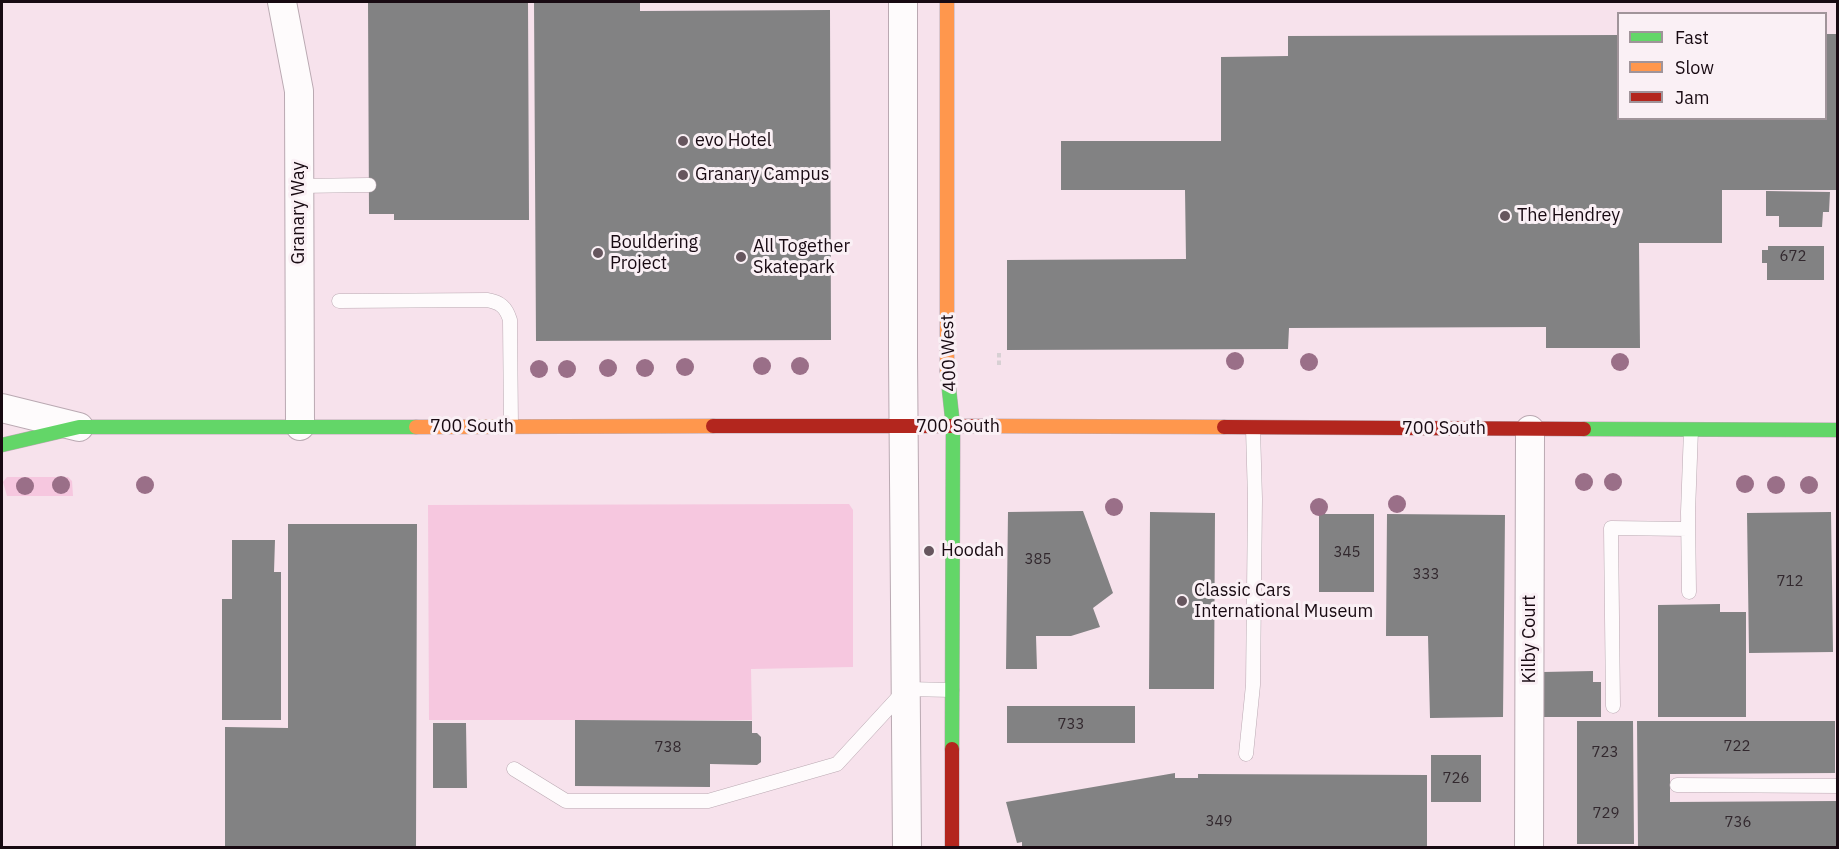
<!DOCTYPE html>
<html>
<head>
<meta charset="utf-8">
<style>
	body { margin:0 }
	#map { position:relative; width:1839px; height:849px; overflow:hidden; background:#f7e2ec; font-family:"IBM Plex Sans",sans-serif }
	canvas { display:block }
	.frame { position:absolute; inset:0; border:3px solid #180a12; pointer-events:none }
	.legend { position:absolute; left:1617px; top:12px; width:210px; height:108px; box-sizing:border-box; background:#faf0f5; border:2px solid #a0949a; margin:0; padding:8px 10px; list-style:none; font-size:18px; color:#180a12 }
	.legend li { display:flex; align-items:center; gap:12px; height:30px }
	.legend b { width:30px; border:2px solid #a0949a }
</style>
</head>
<body>
<div id="map">
<canvas width="1839" height="849"></canvas>
<div class="frame"></div>
<ul class="legend">
<li><b style="height:8px;background:#63d668"></b>Fast</li>
<li><b style="height:8px;background:#ff974d"></b>Slow</li>
<li><b style="height:8px;background:#b3261e"></b>Jam</li>
</ul>
</div>
<script>
const g = document.querySelector('canvas').getContext('2d');
g.lineJoin = 'round';
function paint(path, color) { g.fillStyle = color; g.fill(path, 'evenodd'); }
function trace(path, color, width, dash) { g.strokeStyle = color; g.lineWidth = width; g.lineCap = dash ? 'butt' : 'round'; g.setLineDash(dash || []); g.stroke(path); }
function write(font, color, halo, rows, align = 'center') {
  g.font = font + ' "IBM Plex Sans",sans-serif'; g.lineWidth = 6; g.setLineDash([]); g.textBaseline = 'middle'; g.strokeStyle = halo; g.fillStyle = color; for (const [text, x, y, turn = 0] of rows) {
    g.save(); g.translate(x, y); g.rotate((+turn || 0) * Math.PI / 180); g.textAlign = isNaN(turn) ? turn : align; if (halo) g.strokeText(text, 0, 0); g.fillText(text, 0, 0); g.restore();
  }
}
const green = new Path2D(`
	M7,477h61l4,4 1,15h-66l-4,-14z
	M849,504l4,6v157l-102,2 1,51h-323l-1,-215z`);
const building = new Path2D(`
	M368,2h160l1,218h-135v-6h-25z
	M534,2h106v9l190,-1 1,330 -295,1z
	M1826,34h12v156h-116v53h-83l1,105h-94v-21l-257,1 -1,21 -281,1v-90l179,-1 -1,-69h-124v-49h160v-84l67,-1v-20l330,-1v83h208z
	M1766,191l64,1 -1,20h-6l-1,15h-43v-11h-13z
	M1768,246h56v34h-57v-17h-5v-13h6z
	M1083,511l30,82 -20,15 7,19 -29,9h-35l1,33h-31l2,-157z
	M1150,512l65,1 -1,176h-65z
	M1831,512l2,140 -84,1 -2,-140z
	M1319,514h55v78h-55z
	M1387,514l118,1 -2,202 -73,1 -2,-82h-42z
	M288,524h129l-1,324h-191v-121l63,1z
	M232,540h43l-1,32h7v148h-59v-121h10z
	M1720,604v8h26v105h-88v-112z
	M1593,671v11h8v35h-58v-45z
	M1007,706h128v37h-128z
	M575,720l177,1v12h5l4,4v25l-4,3 -47,-1v23l-135,-1z
	M1577,721h56l1,123h-57z
	M1637,721h198v52l-165,1v28l168,-1v47h-200z
	M433,723h33l1,65h-34z
	M1431,755h50v47h-50z
	M1175,773v5h23v-4l229,1v73h-405v-6l-5,1 -11,-41z`);
const path = new Path2D(`
	M999,353v13`);
const lane = new Path2D(`
	M298,186l71,-1
	M339,301l148,-1c13,2 19,7 23,20l1,107
	M1689,592l-1,-80 3,-82
	M1613,706l-2,-178 77,1
	M1246,754l7,-69 2,-186 -2,-70
	M514,769l52,32h142l129,-37 69,-75 46,1
	M1677,785l161,1`);
const street = new Path2D(`
	M282,2l17,89 1,335
	M903,2v354l4,492
	M2,408l77,19
	M1529,848l1,-418`);
const fast = new Path2D(`
	M947,371l6,55 -1,323
	M1584,429l254,1
	M2,445l77,-18h337`);
const slow = new Path2D(`
	M947,2v369
	M984,426l240,1
	M416,427l297,-1`);
const jam = new Path2D(`
	M713,426h271
	M1224,427l360,2
	M952,848v-99`);
const trees = [
	[1235,361],
	[1309,362],
	[1620,362],
	[762,366],
	[800,366],
	[685,367],
	[608,368],
	[645,368],
	[539,369],
	[567,369],
	[1584,482],
	[1613,482],
	[1745,484],
	[61,485],
	[145,485],
	[1776,485],
	[1809,485],
	[25,486],
	[1397,504],
	[1114,507],
	[1319,507]
];
const markers = [
	[683,141,6,"#66565e"],
	[683,175,6,"#66565e"],
	[1505,216,6,"#66565e"],
	[598,253,6,"#66565e"],
	[741,257,6,"#66565e"],
	[929,551,6,"#66565e"],
	[1182,601,6,"#66565e"]
];
const numberNames = [
	["672",1793,257],
	["345",1347,553],
	["385",1038,560],
	["333",1426,575],
	["712",1790,582],
	["733",1071,725],
	["722",1737,747],
	["738",668,748],
	["723",1605,753],
	["726",1456,779],
	["729",1606,814],
	["349",1219,822],
	["736",1738,823]
];
const poiNames = [
	["evo Hotel",695,141],
	["Granary Campus",695,175],
	["The Hendrey",1517,216],
	["Bouldering",610,243],
	["Project",610,264],
	["All Together",753,247],
	["Skatepark",753,268],
	["Hoodah",941,551],
	["Classic Cars",1194,591],
	["International Museum",1194,612]
];
const streetNames = [
	["Granary Way",299,213,-90],
	["400 West",949,353,-92],
	["700 South",472,427],
	["700 South",958,427],
	["700 South",1444,429],
	["Kilby Court",1530,639,-90]
];
paint(green, '#f6c7df');
paint(building, '#828283');
trace(lane, '#baa9b2', 15);
trace(street, '#baa9b2', 30);
trace(fast, '#baa9b2', 15);
trace(slow, '#baa9b2', 15);
trace(jam, '#baa9b2', 15);
trace(path, '#d7d0d3', 4, [4.5, 3]);
trace(lane, '#fefbfc', 14);
trace(street, '#fefbfc', 28);
trace(fast, '#63d668', 14);
trace(slow, '#ff974d', 14);
trace(jam, '#b3261e', 14);
g.fillStyle = '#9a6f88';
for (const [x, y] of trees) { g.beginPath(); g.arc(x, y, 9, 0, 2 * Math.PI); g.fill(); }
for (const [x, y, r, color] of markers) { const dot = new Path2D(); dot.arc(x, y, r, 0, 2 * Math.PI); g.fillStyle = color; g.fill(dot); trace(dot, '#faf0f5', 2); }
write('15px', '#32282e', null, numberNames);
write('18px', '#180a12', '#faf0f5', poiNames, 'left');
write('18px', '#180a12', '#faf0f5', streetNames);
</script>
</body>
</html>
